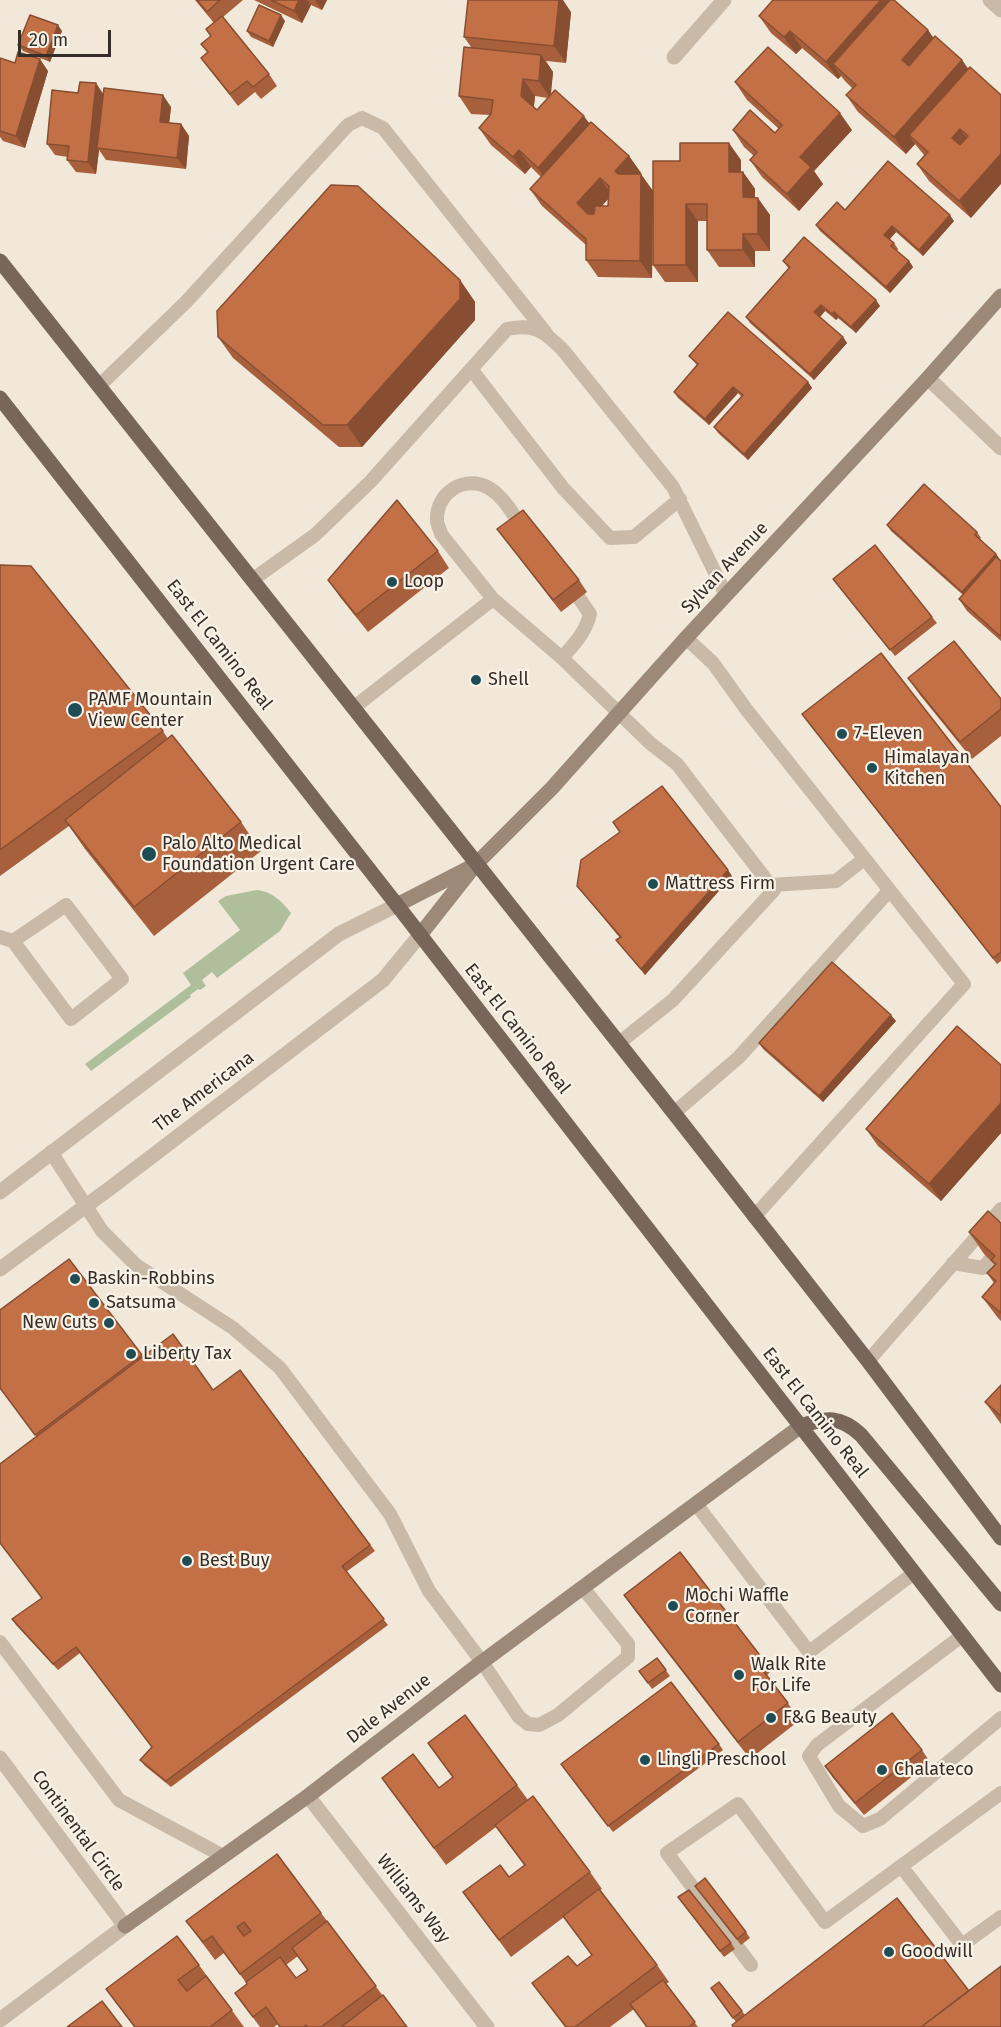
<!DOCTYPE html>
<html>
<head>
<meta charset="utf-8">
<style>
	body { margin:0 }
	#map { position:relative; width:1001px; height:2027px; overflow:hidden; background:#f1e8da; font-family:"Fira Sans",sans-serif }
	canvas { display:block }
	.scale { position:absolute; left:18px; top:30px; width:93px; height:27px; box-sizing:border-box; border:3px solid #352d27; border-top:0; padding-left:8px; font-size:18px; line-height:21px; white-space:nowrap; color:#352d27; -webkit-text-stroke:4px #f9f2e7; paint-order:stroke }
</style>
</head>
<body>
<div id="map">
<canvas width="1001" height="2027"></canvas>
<div class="scale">20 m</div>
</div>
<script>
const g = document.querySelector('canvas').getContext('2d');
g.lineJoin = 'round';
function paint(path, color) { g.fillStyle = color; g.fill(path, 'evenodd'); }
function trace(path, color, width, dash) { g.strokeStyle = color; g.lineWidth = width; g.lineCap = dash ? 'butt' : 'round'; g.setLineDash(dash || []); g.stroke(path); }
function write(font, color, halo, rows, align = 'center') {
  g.font = font + ' "Fira Sans",sans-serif'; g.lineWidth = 4.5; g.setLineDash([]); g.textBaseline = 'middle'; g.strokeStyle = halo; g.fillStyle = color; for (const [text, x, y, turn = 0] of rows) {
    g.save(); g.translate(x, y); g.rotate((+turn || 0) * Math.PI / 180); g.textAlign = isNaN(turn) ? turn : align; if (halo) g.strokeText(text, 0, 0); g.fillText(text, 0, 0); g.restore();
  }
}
const green = new Path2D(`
	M257,890c15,2 24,10 34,23l-11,18 -63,47 -5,-6 -10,8 4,6 -6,4 -2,-1 -8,6 1,2 -100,74 -6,-7 106,-79 -8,-12 57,-43 -22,-29 8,-5z`);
const lane = new Path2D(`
	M471,369l92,119 47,50 24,-1 46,-38
	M99,386l87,-84 162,-177 14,-7 21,10 163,205
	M252,580l63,-45 56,-54 136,-152c27,-6 37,2 56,21l110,137 53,108
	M493,599l-52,-65c-1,-5 -4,-10 -4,-14 -1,-28 29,-46 52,-32 15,9 24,27 34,40
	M686,638l27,25 33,46 218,275 -210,233
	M562,658c12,-14 24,-26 28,-44l-11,-16
	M353,708l140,-109 69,59 88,85 27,21 97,126 -101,110 -54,43
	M770,885l66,-4 28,-22
	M0,937l13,4 58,78 51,-40 -56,-74 -53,36
	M674,1113l65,-56 150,-166
	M51,1152l51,79 34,34 97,63 47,40 110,146 39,77 53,71 37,55 9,7 11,1 19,-10 70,-58v-13l-45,-56
	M953,1263l30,5 7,-8
	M868,1361l133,-152
	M696,1504l113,148 105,-79
	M963,1635l-146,110 -8,11 30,50 24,20 17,-7 121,-101
	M0,1642l119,158 104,56
	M901,1866l61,79 39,-28
	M751,1965l-84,-112 71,-49 87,118 176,-129`);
const street = new Path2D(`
	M990,0l11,10
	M674,57l50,-57
	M928,378l73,70
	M0,1192l339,-258 58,-29
	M0,1269l109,-80 274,-209 37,-45
	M0,1758l125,168 -125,94
	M308,1796l179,231`);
const secondary = new Path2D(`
	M397,905l74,-38
	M420,935l56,-71 76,-76 134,-150 242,-260 73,-82
	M125,1926l183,-130 174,-134 319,-236`);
const primary = new Path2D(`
	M0,261l674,852 194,248 133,177
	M0,398l397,507 604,780
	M801,1426c25,-9 40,-10 60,9l140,169`);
const wall = new Path2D(`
	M195,0h48l-20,17 46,57 8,12 -16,13 -6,-7 -17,14 -37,-48 7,-5 -7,-9 10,-7 -5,-8 8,-6z
	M254,0h73l-5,10 -11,-5 -9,18z
	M571,12l-5,51 -20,-2 7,11 -2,23 39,28 39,33 12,17 -1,1 13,17 -1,87 -54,-1 -12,-17v-15l-44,-39 -12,-17 11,-12 -10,-10 -6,7 -34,-29 -12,-17 11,-13 -19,-1 -12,-18 12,-49 -7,-10zM535,96l13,2 -11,12 -3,-3zM608,198v8h-6z
	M759,16l169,14 5,8 29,22 6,9 3,149 -42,-37 -12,-17 7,-9 -9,-11 -9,10 -48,-42 -12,-17 7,-6 -8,-8 -4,-5 -3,3 -36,-31 -6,6 -25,-21z
	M285,21l-12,26 -22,-10 -4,-6z
	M62,31l-12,31 -27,-11 -5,-6z
	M0,58l15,5 33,8 -23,77 -22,-7 -3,-4z
	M735,82l117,48 -38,41 9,13 -24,27 -37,-34 -12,-17 4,-4 -10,-9 -11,-17 42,3 4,-4 -32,-29z
	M104,94l67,13 -2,16 12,1 8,12 -3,33 -80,-9 -7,-10 -3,24 -20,-2 -9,-12 1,-3 -13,-2 -8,-11z
	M741,160v12h2l12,17v9l15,17v36h-15v16h-36l-12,-17v-29h-9v61h-33l-12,-17 27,-104z
	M845,210l109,11 -31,35 -27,-24 -6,7 4,4 4,6 -1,2 12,10 4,6 -23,26 -70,-62 -4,-6z
	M783,261l97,45 -24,27 -18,-15 -2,2 -11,-9 -5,6 23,20 4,6 -33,37 -64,-57 -4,-6 43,-48z
	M460,280l15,22v18l-113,127h-23l-106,-89 -15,-21z
	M689,356l119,26 4,6 -64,72 -30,-27 -4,-6 28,-30 -4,-4 -29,32 -31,-27 -4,-6 23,-27z
	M887,525l90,7 4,6 -1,1 16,15 5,7v80l-34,-30 -8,-12 4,-4 -72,-64z
	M497,529l82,51 8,12 -26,20z
	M438,551l11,17 -81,64 -28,-35 -12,-17z
	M0,565l163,166 5,8 73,83 20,29 -107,85 -69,-87 -16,-23 -69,50z
	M833,579l99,38 5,6 -42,33z
	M908,678l93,21v37l-29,23 -52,-64z
	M806,720l195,87v154l-4,3z
	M732,876l-87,99 -29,-35 4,-2 -43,-52z
	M896,1021l-73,81 -60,-53 -4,-6z
	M1001,1065v68l-60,68 -63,-55 -12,-17z
	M1001,1223v98l-3,-3 -16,-21 12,-14 -7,-10 8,-8 -11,-11 -15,-22z
	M69,1259l74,98 70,33 27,-20 135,181 -29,21 42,53 -217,162 -26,-21 -5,-6 12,-13 -72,-94 -22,17 -42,-45 -4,-6 30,-20 -5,-162 -37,-49z
	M1001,1385v39l-16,-22z
	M624,1595l135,59 12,17 -4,4 33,45 -50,39 -114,-147z
	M657,1658l13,18 -18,13 -13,-18z
	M428,1743l89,42 11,15 62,72 12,17 -2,1 57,75 12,17 -3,2 32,43h-52l-12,-18 -24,18h-45l-33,-44 45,-17 15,-11 -28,-38 -53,40 -48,-65 46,-15 15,-12 -28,-38 -50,38 -64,-87 57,10 14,-11z
	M719,1744l4,6 -110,82 -52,-68z
	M922,1750l8,12 -66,53 -31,-37 -8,-12z
	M700,1892l46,40 4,6 -9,7z
	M678,1897l53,46 4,6 -11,8z
	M321,1913l62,83 24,31h-128l-1,-3 -4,3h-14l-25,-34 12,-9 -23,-31 -9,7 -29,-39zM298,1956l9,14 -11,8 -10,-13z
	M199,1965l45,62h-110l-28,-38z
	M719,1982l26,33 224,-24 32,36 -265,-5 -25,-34z`);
const shadedWall = new Path2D(`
	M299,0h8l4,5 -9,18 -8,-12z
	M315,0h12l-5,10z
	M559,0h4l8,12 -5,51 -12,-17z
	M881,0h11l-59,64 8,12 -3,3 -12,-17z
	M281,15l4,6 -12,26 -4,-6z
	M58,25l4,6 -12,31 -4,-6z
	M928,30l12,17 -26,30 -12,-17z
	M790,31l12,17 -6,6 -12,-17z
	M541,55l12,17 -3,26 -11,-17z
	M40,59l8,12 -23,77 -9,-12z
	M962,60l12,17 -65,58 6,9 -9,10 -12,-17z
	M523,79l12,17 -2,17 -12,-17z
	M96,83l8,12 -7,53 2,2 -3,24 -8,-12z
	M163,95l8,12 -3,27 -8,-12z
	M840,113l12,17 -38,41 9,13 -24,27 -12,-17 13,-37z
	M584,116l12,17 -46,52 -12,-17z
	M181,124l8,12 -3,33 -9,-11z
	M960,129l12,17 -8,9 -12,-17z
	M729,143l12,17v29l-12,-17z
	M519,150l12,17 -6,7 -12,-17z
	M1001,154v30l-30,34 -12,-17z
	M629,156l12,17 -14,15 -12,-17z
	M743,172l12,17v25l-12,-17z
	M641,174l12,17 -1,87 -12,-17z
	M600,178l12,17 -23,25 -12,-17z
	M758,198l12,17v36l-12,-17z
	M686,204l12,17v61l-12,-17z
	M950,215l4,6 -31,35 -4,-6z
	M892,226l4,6 -8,9 -4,-6z
	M743,234l12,17v16l-12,-17z
	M909,261l4,6 -23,26 -4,-6z
	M460,280l15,22v18l-113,127 -15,-22z
	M876,300l4,6 -24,27 -5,-6z
	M821,305l4,6 -6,7 -5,-6z
	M834,312l4,6 -2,2 -4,-6z
	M843,337l4,6 -33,37 -4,-6z
	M808,382l4,6 -64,72 -4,-6z
	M733,387l5,6 -29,32 -4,-6z
	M996,554l4,6 -34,38 -4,-6z
	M728,870l4,6 -87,99 -4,-6z
	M891,1015l5,6 -73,81 -4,-6z
	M1001,1103v30l-60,68 -12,-17z`);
const building = new Path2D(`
	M197,0h23l-13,12z
	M271,0h28l-5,11z
	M468,0h91l-5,46 -90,-9z
	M773,0h108l-55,62 -36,-31 -6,6 -25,-21z
	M890,0h4l34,30 -26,30 7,6 26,-30 27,24 -68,77 -48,-42 10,-10 -23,-21z
	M259,5l22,10 -12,26 -22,-10z
	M30,15l28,10 -12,31 -28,-11z
	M222,16l47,58 -16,13 -6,-6 -17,13 -29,-36 7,-6 -7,-8 10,-8 -5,-7z
	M464,47l77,8 -2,26 -16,-2 -2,17 16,14 18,-20 29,26 -46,52 -19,-18 -6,7 -34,-29 12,-14 2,-14 -34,-4z
	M768,47l72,66 -40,44 11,10 -24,27 -37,-34 7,-8 -24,-22 17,-20 25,23 7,-8 -47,-43z
	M18,52l22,7 -24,77 -16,-5v-73l15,5z
	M970,67l31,28v59l-42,47 -42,-37 11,-12 -19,-17zM960,129l8,7 -8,9 -8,-7z
	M80,82l16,1 -8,79 -21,-2 2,-14 -22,-2 5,-54 26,3z
	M104,88l59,7 -3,27 21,2 -4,34 -80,-10z
	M591,122l38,34 -14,15 3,3h23l-1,87 -54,-1v-21l-56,-50zM600,178l9,8 -1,20h-13l-1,8h-6l-11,-11z
	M680,143h49v29h14v25l15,1v36h-15v16h-36v-46h-21v61h-33v-104h27z
	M888,161l62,54 -31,35 -27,-24 -8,9 10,8 -3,3 18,15 -23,26 -70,-62 21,-23 8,8z
	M331,185l27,1 102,94v19l-113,126h-24l-105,-88 -1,-26z
	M804,237l72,63 -25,27 -17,-15 -2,2 -11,-9 -7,7 29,25 -33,37 -64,-57 44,-50 -7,-6z
	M728,312l80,70 -64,72 -30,-27 29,-32 -10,-8 -28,32 -31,-27 24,-28 -9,-8z
	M924,484l53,48 -2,3 21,19 -34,38 -75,-67z
	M397,500l41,51 -82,64 -28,-35z
	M523,510l56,70 -26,20 -56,-71z
	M875,545l57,72 -42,33 -57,-71z
	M996,557l5,4v73l-1,2 -41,-37z
	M0,565l31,1 132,165 -163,119z
	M954,641l47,58v10l-41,33 -52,-64z
	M881,653l120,154v145l-8,6 -191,-244z
	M172,735l69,87 -107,85 -69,-87z
	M662,786l66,84 -87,99 -25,-29 5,-3 -44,-51 4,-26 39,-28 -7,-10z
	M832,962l59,53 -72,81 -60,-53z
	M957,1026l44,39v38l-72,81 -63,-55z
	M988,1211l13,12v90l-19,-16 14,-16 -9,-8 9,-9 -5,-4 4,-4 -26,-24z
	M69,1259l73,96 -107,80 -35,-47v-78z
	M173,1334l40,56 27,-20 130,175 -28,21 42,53 -218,162 -26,-21 12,-13 -76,-100 -23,17 -41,-45 30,-21 -42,-55v-79z
	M1001,1385v31l-16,-14z
	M680,1552l79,102 -5,5 34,44 -50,39 -114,-147z
	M657,1658l9,12 -18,13 -9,-12z
	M671,1682l48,62 -111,82 -47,-62z
	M892,1713l30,37 -67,53 -30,-37z
	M465,1715l52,70 -83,63 -52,-70 31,-24 26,34 14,-11 -25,-34z
	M533,1796l57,76 -91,68 -36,-48 37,-27 9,12 16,-12 -30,-40z
	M277,1854l44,59 -81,61 -28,-38 -9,6 -17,-21zM244,1922l7,9 -7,5 -7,-9z
	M705,1878l41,54 -9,7 -42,-53z
	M599,1889l58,76 -82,62h-9l-34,-44 36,-27 9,10 15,-11 -29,-39z
	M689,1890l42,53 -11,8 -42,-54z
	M897,1898l72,93 -48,36h-188l-1,-2z
	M327,1921l49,65 -55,41h-14l-1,-2 -2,2h-24l-14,-20 -13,10 -18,-24 12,-9 -1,-2 34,-25 16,21 12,-8 -16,-22z
	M177,1936l22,29 -21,15 9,11 19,-15 26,34 -22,17h-75l-29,-38z
	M1001,1966v61h-80z
	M663,1980l32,42 -5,4v1h-43l-17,-23z
	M719,1982l23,29 -9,7 -22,-30z
	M383,1995l24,32h-66z
	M102,2001l20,26h-55z`);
const markers = [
	[392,582,6,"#1e4d55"],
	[476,680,6,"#1e4d55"],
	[75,710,8,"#1e4d55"],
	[842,734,6,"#1e4d55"],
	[872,768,6,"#1e4d55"],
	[149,854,8,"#1e4d55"],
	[653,884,6,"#1e4d55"],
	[75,1279,6,"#1e4d55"],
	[94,1303,6,"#1e4d55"],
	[109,1323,6,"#1e4d55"],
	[131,1354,6,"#1e4d55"],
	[187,1561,6,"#1e4d55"],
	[673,1606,6,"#1e4d55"],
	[739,1675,6,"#1e4d55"],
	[771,1718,6,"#1e4d55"],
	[645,1760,6,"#1e4d55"],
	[882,1770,6,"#1e4d55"],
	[889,1952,6,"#1e4d55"]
];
const streetNames = [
	["Sylvan Avenue",725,568,-47],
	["East El Camino Real",219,645,52],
	["East El Camino Real",517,1029,52],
	["The Americana",204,1092,-37],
	["East El Camino Real",815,1413,52],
	["Dale Avenue",389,1709,-38],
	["Continental Circle",78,1831,54],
	["Williams Way",413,1899,52]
];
const poiNames = [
	["Loop",404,582],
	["Shell",488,680],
	["PAMF Mountain",88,700],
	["View Center",88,721],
	["7-Eleven",854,734],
	["Himalayan",884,758],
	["Kitchen",884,779],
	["Palo Alto Medical",162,844],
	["Foundation Urgent Care",162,865],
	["Mattress Firm",665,884],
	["Baskin-Robbins",87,1279],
	["Satsuma",106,1303],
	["New Cuts",97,1323,"right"],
	["Liberty Tax",143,1354],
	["Best Buy",199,1561],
	["Mochi Waffle",685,1596],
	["Corner",685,1617],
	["Walk Rite",751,1665],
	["For Life",751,1686],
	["F&G Beauty",783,1718],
	["Lingli Preschool",657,1760],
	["Chalateco",894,1770],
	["Goodwill",901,1952]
];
paint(green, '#b0bf9b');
trace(lane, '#c9b9a7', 14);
trace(street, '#c9b9a7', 15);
trace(secondary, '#9c8978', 15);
trace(primary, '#776659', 15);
paint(wall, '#a8603c');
paint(shadedWall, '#884e31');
paint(building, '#c37046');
trace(building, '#884e31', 1.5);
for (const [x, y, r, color] of markers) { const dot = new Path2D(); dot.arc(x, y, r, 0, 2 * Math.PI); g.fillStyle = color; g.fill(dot); trace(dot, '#f9f2e7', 2); }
write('18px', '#352d27', '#f9f2e7', streetNames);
write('18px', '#352d27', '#f9f2e7', poiNames, 'left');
</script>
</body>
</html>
